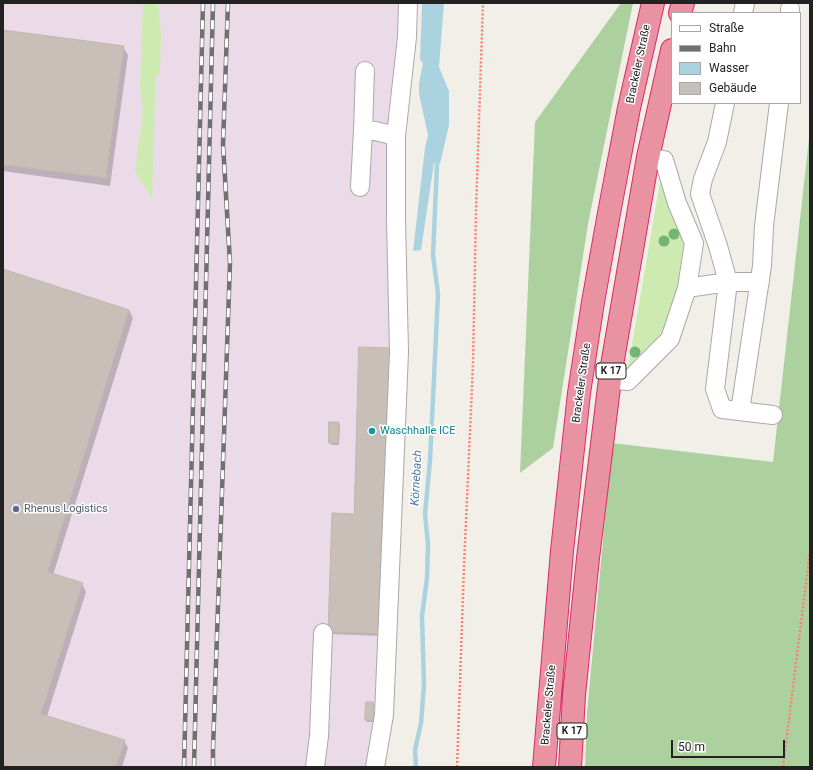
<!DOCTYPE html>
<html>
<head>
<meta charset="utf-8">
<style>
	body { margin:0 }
	#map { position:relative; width:813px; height:770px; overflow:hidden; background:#f2efe9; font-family:Roboto,sans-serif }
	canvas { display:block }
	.frame { position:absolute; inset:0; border:4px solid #222; pointer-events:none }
	.legend { position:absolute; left:671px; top:12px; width:130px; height:92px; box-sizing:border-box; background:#fff; border:1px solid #a7a7a7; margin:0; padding:5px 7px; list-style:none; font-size:12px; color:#222 }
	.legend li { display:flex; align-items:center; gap:8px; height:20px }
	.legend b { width:20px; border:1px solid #a7a7a7 }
	.scale { position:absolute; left:671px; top:740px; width:114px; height:18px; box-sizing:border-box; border:2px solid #222; border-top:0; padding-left:5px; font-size:12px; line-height:14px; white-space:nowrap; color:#222; -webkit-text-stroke:3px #fff; paint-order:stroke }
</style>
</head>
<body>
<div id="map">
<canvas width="813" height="770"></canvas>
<div class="frame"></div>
<ul class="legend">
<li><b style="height:5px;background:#fff"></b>Straße</li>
<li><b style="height:5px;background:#707070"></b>Bahn</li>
<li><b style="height:11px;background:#aad3df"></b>Wasser</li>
<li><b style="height:11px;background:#c7bfb8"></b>Gebäude</li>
</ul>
<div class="scale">50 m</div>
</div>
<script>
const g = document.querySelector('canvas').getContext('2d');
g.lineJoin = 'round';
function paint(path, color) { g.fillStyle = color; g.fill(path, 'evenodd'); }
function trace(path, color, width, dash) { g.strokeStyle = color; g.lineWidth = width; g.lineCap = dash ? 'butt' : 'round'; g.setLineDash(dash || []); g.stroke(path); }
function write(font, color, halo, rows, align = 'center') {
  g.font = font + ' Roboto,sans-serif'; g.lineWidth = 3; g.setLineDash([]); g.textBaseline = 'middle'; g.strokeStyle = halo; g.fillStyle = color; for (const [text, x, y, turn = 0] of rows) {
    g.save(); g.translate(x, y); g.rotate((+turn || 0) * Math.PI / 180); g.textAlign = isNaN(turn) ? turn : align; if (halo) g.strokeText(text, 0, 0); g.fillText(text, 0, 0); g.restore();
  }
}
const industrial = new Path2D(`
	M3,3h408l-10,152 -24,612h-374z`);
const grass = new Path2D(`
	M143,3h15l3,30 -1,42 -4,-1 -4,125 -17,-28 8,-60 -3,-23z
	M660,182l2,1 25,54 -15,86 -8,12 -19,15 -10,9 -5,9 -2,-1z`);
const forest = new Path2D(`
	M621,3h12l-45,221 -35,224 -33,25 15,-351z
	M810,129v638h-225l2,-54 25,-270 161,19z`);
const water = new Path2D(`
	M422,3h22l-5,64 10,24v34l-9,39 -6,-1 -13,87 -8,1 12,-103 3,-13 -9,-41v-11l4,-20 -3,-3z`);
const shadow = new Path2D(`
	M3,31l120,16 5,8 -18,131 -107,-15z
	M3,270l126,40 4,8 -80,257 29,9 4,8 -39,124 77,25 4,7 -6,19h-119z
	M339,423l1,2 -1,20h-8l-1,-3z
	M333,514l49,122 -52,-2z
	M373,703l1,2 -1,17h-6l-1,-2z`);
const stream = new Path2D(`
	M416,767l-1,-17 6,-27 3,-38 -2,-69 5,-38 1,-34 -3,-30 5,-53 8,-167 -5,-39 4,-90`);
const building = new Path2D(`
	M3,30l121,16 -18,132 -103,-13z
	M3,269l126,41 -81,262 35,11 -42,131 84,26 -9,27h-113z
	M359,347l32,1 -10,286 -53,-2 4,-119 22,1z
	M329,422h10l-1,21h-9z
	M366,702h7v19l-8,-1z`);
const path = new Path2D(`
	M457,767l7,-201 9,-202 3,-154 7,-207
	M783,767l27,-216`);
const minor = new Path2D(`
	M743,13l2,-10
	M790,13v-4
	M365,71l-2,59 12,1 21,5
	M725,103l-8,39 -14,37 -3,15 18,52 10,36h32
	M360,187l3,-57
	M687,288l41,-6 -13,107 7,20 51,6
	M611,380l17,1 42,-42 17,-51 7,-45 -17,-40 -13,-43 -16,-3
	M740,411l22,-145 2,-40 15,-123
	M315,767l4,-31 4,-103
	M375,767l9,-52 15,-363 -3,-132v-84l11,-99 1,-34`);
const highway = new Path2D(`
	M680,13l3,-10
	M544,767l18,-216 17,-158 14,-91 16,-89 20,-105 24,-105
	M570,767l4,-72 14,-137 23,-187 37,-214 24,-107`);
const rail = new Path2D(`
	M184,767l19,-764
	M194,767l19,-764
	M213,767v-18l17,-486 -7,-119 5,-141`);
const trees = [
	[674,234],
	[664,241],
	[635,352]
];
const markers = [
	[372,431,4,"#0f9aa8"],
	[16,509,4,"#5c6f8a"]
];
const shields = [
	[611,371,30],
	[572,731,30]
];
const shieldNames = [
	["K 17",611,371],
	["K 17",572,731]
];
const streetNames = [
	["Brackeler Straße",639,64,-78],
	["Brackeler Straße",582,383,-82],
	["Brackeler Straße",549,705,-85]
];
const cultureNames = [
	["Waschhalle ICE",380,431]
];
const serviceNames = [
	["Rhenus Logistics",24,509]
];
const waterNames = [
	["Körnebach",417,478,-87]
];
paint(industrial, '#ebdbe8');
paint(grass, '#cdebb0');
paint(forest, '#add19e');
paint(water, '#aad3df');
paint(shadow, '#0003');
trace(stream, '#aad3df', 4.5);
paint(building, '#c7bfb8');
trace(building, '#c4b6ab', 1);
trace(minor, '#a9a9a9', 20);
trace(highway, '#dc2a67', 24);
trace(path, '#fa8072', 2.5, [2, 2]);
trace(minor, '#fff', 18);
trace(highway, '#e892a2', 22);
trace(rail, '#707070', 4.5);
trace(rail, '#fff', 3, [9]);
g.fillStyle = '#74b475';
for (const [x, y] of trees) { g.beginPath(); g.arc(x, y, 5.5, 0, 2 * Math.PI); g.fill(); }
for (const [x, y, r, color] of markers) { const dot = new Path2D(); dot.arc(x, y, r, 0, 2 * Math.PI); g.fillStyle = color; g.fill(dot); trace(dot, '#fff', 1.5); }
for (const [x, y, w] of shields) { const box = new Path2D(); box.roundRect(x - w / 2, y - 8, w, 16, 3); g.fillStyle = '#fff'; g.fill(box); trace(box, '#222', 1); }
write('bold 10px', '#222', null, shieldNames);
write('11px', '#222', '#fff', streetNames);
write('11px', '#0d838f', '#fff', cultureNames, 'left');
write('11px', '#4e5e75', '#fff', serviceNames, 'left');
write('italic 12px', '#4a7aab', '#fff', waterNames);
</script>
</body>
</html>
